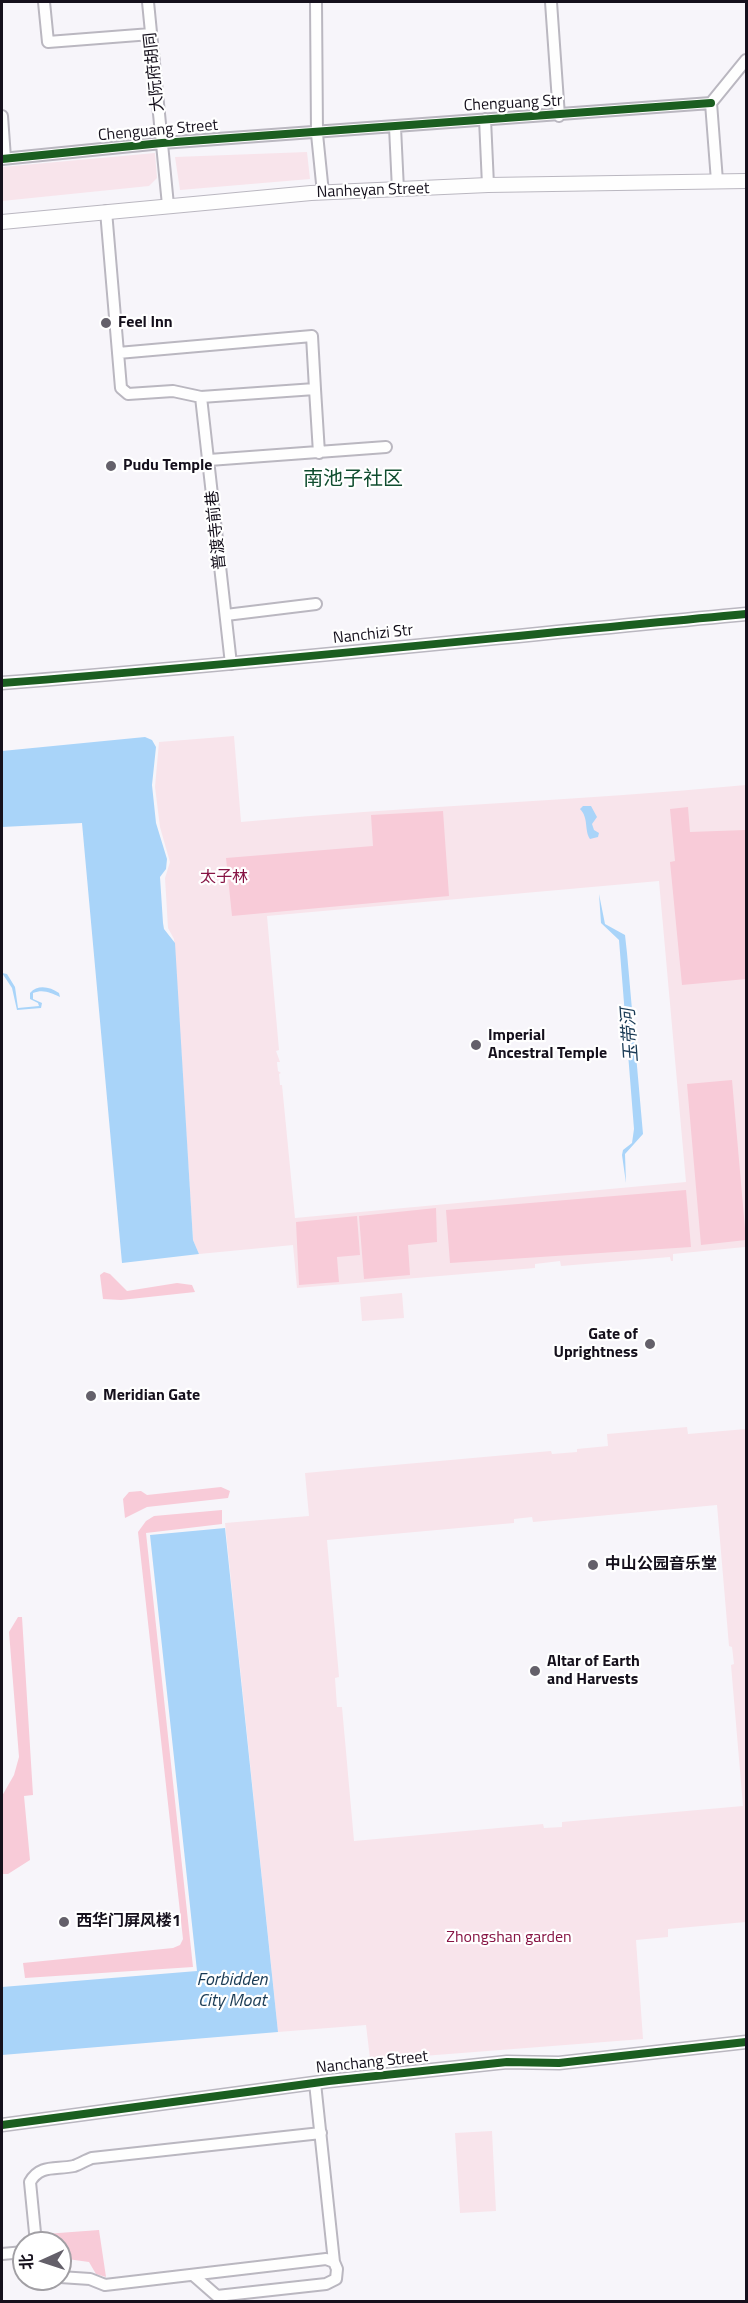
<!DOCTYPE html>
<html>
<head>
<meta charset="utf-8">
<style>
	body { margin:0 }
	#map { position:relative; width:748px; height:2303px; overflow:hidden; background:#f7f5fa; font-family:"Titillium Web","Noto Sans SC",sans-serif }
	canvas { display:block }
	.frame { position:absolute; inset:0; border:3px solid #15101c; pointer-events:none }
	.north { position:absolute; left:12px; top:2231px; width:60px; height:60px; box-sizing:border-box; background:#fff; border:2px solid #a19fa4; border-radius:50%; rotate:267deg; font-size:16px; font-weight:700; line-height:24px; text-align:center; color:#15101c }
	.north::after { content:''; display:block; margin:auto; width:21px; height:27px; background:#64606a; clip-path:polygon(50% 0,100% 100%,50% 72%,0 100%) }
</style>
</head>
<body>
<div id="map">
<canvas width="748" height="2303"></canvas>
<div class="frame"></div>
<div class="north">北</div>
</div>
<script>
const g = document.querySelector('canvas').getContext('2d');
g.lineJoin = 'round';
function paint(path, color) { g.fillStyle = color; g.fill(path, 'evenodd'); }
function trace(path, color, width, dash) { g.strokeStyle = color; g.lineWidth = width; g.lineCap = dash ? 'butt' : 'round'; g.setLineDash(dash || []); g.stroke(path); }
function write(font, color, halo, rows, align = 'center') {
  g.font = font + ' "Titillium Web","Noto Sans SC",sans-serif'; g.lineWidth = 4.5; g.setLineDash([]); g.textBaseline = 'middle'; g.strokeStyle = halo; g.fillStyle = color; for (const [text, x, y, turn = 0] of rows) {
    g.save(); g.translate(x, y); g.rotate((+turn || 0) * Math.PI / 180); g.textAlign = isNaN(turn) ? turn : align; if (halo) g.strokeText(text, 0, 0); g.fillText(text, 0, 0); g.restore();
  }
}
const green = new Path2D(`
	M307,152l3,27 -130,11 -5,-33z
	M155,153l2,25 -8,8 -147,15v-34z
	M234,736l7,86c168,-16 337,-21 505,-37l-1,462 -72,7v7h-2l-1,-4 -109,9 -1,-5 -25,3v4l-238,20 -4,-43 -94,9 -6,-14 -19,-301 -6,-11 -3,-50 5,-16 -10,-35 -5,-40 4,-45zM659,881l27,301 -391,36 -13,-133h-2l-1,-11 2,-1 -3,-2 -1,-9h3l-4,-11 3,-1 -12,-134z
	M402,1293l2,25 -42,3 -2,-24z
	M687,1427l1,7 58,-5v493l-78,7v8l-32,3 7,99 -259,20v7l-13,1 -5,-42 -88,7 -53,-509 84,-7 -4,-43 246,-22 1,3 25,-2v-3l31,-3 -1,-12zM717,1505l12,141 3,1 2,17 -3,1 12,141 -181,16v5l-18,1 -1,-4 -189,17 -12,-134h-5l-2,-29 4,-1 -12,-137 187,-17v-4l18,-2 1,5z
	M492,2131l4,80 -36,2 -5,-80z`);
const forest = new Path2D(`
	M688,807l2,25 55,-2 1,149 -64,6 -12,-123 5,-1 -5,-52z
	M443,811l6,85 -217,20 -6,-58 147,-12 -2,-31z
	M732,1080l14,160 -45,5 -14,-161z
	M686,1190l5,57 -241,16 -4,-53z
	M436,1208l1,34 -29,3 2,30 -46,4 -5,-63z
	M357,1216l3,39 -23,2 2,25 -40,3 -3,-63z
	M104,1272l6,2 17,17 50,-8 15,2 3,7 -74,8 -18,-1 -3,-24z
	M221,1487l9,4 -2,7 -81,9 -22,11 -2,-19 6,-7 12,-1 6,4z
	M222,1510v14l-76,9 47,434 -168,11 -2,-15 150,-15 7,-3 3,-6 -45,-407 8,-11 8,-5z
	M18,1617h4l11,178 -9,1 6,64 -22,14h-6v-78l12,-21 5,-18 -10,-125z
	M99,2230l7,47 -10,-3 -7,-12 -29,-4v-15h-12l-3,-9z`);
const water = new Path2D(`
	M145,737l7,3 4,7 -4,38 4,38 11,36 -1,10 -6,8 3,46 1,6 11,14 18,297 6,14 -77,9 -40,-440 -80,4v-76z
	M583,806h8l6,11 -5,7 2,6 5,3 -1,4 -8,2c-6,-9 -1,-21 -10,-30z
	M599,894l6,30 20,11 2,18 16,181 -18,20 1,29 -4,-28 1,-5 9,-7 2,-14 -15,-189 -18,-17z
	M2,973l5,1 8,13 3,21 21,-2 -1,-3 -8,-4v-6c8,-9 20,-6 29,0l1,4c-10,-4 -16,-8 -27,-4v6l9,4 -1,5 -24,2 -5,-22z
	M225,1528l53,504 -276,23v-68l195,-16 -47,-436z`);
const minor = new Path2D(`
	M44,2l4,40 103,-8
	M148,2l20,203
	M316,2l1,132 6,59
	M551,2l8,114
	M2,116l3,42
	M485,119l3,66
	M395,127l3,63
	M2,159l160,-16 549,-40
	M717,181l-6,-78 35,-43
	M106,211l15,177 7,6 45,-3 28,6 114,-8 4,64
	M118,353l194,-17 3,53
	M201,397l30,267
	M209,460l177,-13
	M226,615l90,-11
	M315,2083l19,179
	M36,2243l-6,-61c10,-18 26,-12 44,-16 6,-2 12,-6 18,-8l229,-25
	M2,2254l22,-2
	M60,2277l30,2 15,6 221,-26 8,3 3,7 -1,10 -10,5 -109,12 -24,-21`);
const tertiary = new Path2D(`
	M2,683c248,-19 496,-46 744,-69
	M2,2125l327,-44 178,-19 52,1 187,-21`);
const secondary = new Path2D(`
	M2,222l309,-29 177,-8 258,-4`);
const cycleway = new Path2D(`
	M2,159l160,-16 549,-40
	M2,683c248,-19 496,-46 744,-69
	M2,2125l327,-44 178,-19 52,1 187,-21`);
const markers = [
	[106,323,6,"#64606a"],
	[111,466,6,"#64606a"],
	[476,1045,6,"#64606a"],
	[650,1344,6,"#64606a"],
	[91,1396,6,"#64606a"],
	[593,1565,6,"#64606a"],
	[535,1671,6,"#64606a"],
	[64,1922,6,"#64606a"]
];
const streetNames = [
	["大阮府胡同",155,72,-96],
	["Chenguang Str",513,104,-3],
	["Chenguang Street",158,131,-5],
	["Nanheyan Street",373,191,-2],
	["普渡寺前巷",217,530,-96],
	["Nanchizi Str",373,635,-6],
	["Nanchang Street",372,2063,-6]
];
const poiNames = [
	["Feel Inn",118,323],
	["Pudu Temple",123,466],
	["Imperial",488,1036],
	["Ancestral Temple",488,1054],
	["Gate of",638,1335,"right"],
	["Uprightness",638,1353,"right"],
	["Meridian Gate",103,1396],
	["中山公园音乐堂",605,1565],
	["Altar of Earth",547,1662],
	["and Harvests",547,1680],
	["西华门屏风楼1",76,1922]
];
const parkNames = [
	["太子林",224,878],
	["Zhongshan garden",509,1938]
];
const waterNames = [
	["玉带河",631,1035,-94],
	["Forbidden",232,1981],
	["City Moat",232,2002]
];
const quarterNames = [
	["南池子社区",353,480]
];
paint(green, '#f8e4eb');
paint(forest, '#f8cbd8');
paint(water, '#a9d4f9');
trace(minor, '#bab7c0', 14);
trace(tertiary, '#bab7c0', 15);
trace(secondary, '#bab7c0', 16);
trace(minor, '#fefefe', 10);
trace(tertiary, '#fefefe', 12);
trace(secondary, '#fefefe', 14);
trace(cycleway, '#1b5e20', 8);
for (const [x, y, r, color] of markers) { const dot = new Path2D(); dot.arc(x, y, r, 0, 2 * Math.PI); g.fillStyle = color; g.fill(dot); trace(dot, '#fff', 2); }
write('16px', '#15101c', '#fff', streetNames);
write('bold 16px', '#15101c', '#fff', poiNames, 'left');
write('16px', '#871444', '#fff', parkNames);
write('italic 18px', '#1a3b55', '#fff', waterNames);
write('20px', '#104d2f', '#fff', quarterNames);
</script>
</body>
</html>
